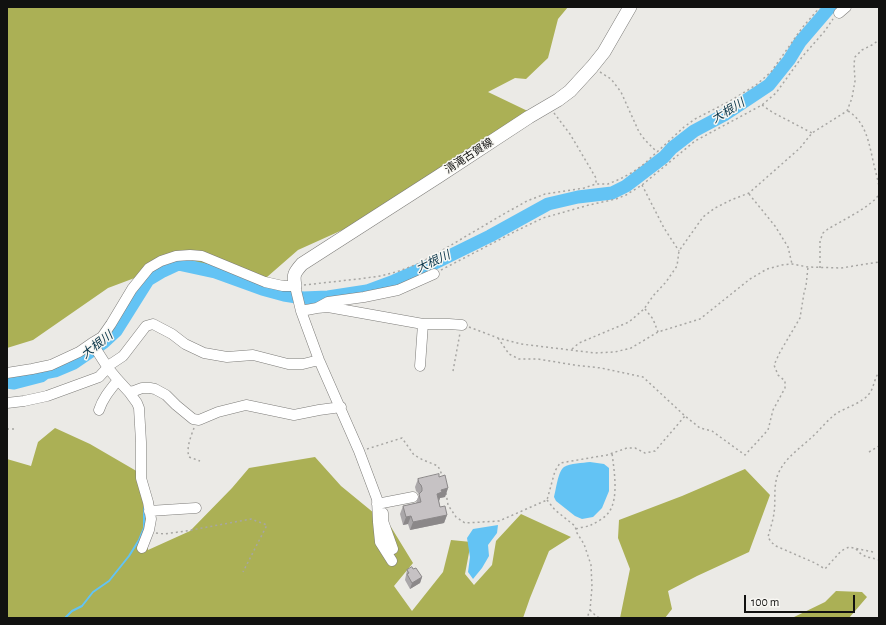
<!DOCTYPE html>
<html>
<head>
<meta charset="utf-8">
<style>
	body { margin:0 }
	#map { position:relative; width:886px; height:625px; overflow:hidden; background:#ebeae6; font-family:"Alegreya Sans",sans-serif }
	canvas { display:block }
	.frame { position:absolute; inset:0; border:8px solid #111110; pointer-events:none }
	.scale { position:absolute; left:744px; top:595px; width:111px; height:18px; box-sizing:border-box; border:2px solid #111110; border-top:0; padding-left:5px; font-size:12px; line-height:14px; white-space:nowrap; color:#111110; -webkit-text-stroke:3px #f8f7f3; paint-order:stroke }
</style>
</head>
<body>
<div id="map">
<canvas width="886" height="625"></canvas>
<div class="frame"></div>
<div class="scale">100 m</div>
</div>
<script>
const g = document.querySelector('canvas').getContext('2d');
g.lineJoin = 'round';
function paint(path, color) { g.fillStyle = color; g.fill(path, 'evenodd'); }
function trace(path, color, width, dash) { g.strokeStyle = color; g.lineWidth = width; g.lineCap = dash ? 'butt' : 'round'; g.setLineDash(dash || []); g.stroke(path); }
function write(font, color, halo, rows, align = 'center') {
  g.font = font + ' "Alegreya Sans","Noto Sans JP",sans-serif'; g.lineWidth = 3; g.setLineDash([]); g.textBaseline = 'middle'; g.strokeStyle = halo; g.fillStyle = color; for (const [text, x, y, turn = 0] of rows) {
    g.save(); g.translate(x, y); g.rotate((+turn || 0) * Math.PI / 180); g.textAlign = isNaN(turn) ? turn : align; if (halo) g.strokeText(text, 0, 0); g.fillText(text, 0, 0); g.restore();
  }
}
const forest = new Path2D(`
	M7,7h561l-10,12 -10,39 -22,21 -11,-1 -27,14 48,23 -187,112 -51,23 -39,34 -74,-25 -77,29 -75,52 -26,8z
	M55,428l35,16 55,32 3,74 42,-19 42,-43 17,-20 66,-11 26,29 50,41 22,36 -19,23 18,25 31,-39 8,-32 20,2 -6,32 9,11 18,-20 4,-24 25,-27 50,23 -22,14 -19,47 -7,20h-516v-159l24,7 7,-24z
	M745,469l25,26 -21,57 -52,24 -29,15 4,18 -7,9h-45l10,-49 -12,-31 1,-18 63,-24z
	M836,591l26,1 5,5 -18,21h-57l33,-16z`);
const water = new Path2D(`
	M590,462l14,2 5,4v23l-7,17 -9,9 -11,2 -7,-3 -19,-15 -2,-4c2,-7 4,-26 10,-30 6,-4 19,-4 26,-5z
	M498,525l-1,8 -9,12 1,11 -7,12 -9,11 -5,-7 2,-15 -3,-19 6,-9z`);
const stream = new Path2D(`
	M65,618l7,-7 10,-5 11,-14 16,-11 20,-25 10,-16 5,-12v-21`);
const river = new Path2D(`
	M7,382l7,1 27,-7 4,-3 10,-2 19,-8 29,-20 13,-12 32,-51 15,-9 15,-7 37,8 47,17 22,6 19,3 25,-1 39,-6 27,-10 41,-18 55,-27 58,-32 30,-7 34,-4 14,-7 38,-29 8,-9 22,-17 30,-16 45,-30 20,-25 11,-18 30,-35`);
const path = new Path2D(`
	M600,72l11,7 10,13 18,40 6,8 12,12
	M762,105l10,7 40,21
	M848,111c16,10 20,27 24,45 2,10 5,20 7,30
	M554,113l16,21 26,44v6
	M642,185l22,43 15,23
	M749,194l26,32 13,21 4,17
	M820,268v-27l3,-8 5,-4c13,-8 45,-23 51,-35
	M441,270l77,-40 25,-12 46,-13 27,-6 10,-4 16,-10 53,-44 67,-36 14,-12 26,-36 22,-25 9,-13
	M304,285l54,-6 23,-3 18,-5 21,-8 21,-12 61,-36 25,-14 18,-7 39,-6 12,-4h12l12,-5 13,-7 11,-8 40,-37 11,-8 35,-18 26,-16 15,-13 31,-44 18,-21
	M645,309l8,10 5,13
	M469,327l29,11 23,6 74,9 20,-1 16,-4 27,-16 42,-13 50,-40 17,-10 15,-4 10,-1 16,3 33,1 38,-6
	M498,338l11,16 10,5h19l36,6 27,3 42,9 42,39 15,12 12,3 33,24 23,-25 5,-20 12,-22v-7l-7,-6 -4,-10 6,-13 20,-34 4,-25 2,-7 2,-19
	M572,349l7,-6 50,-21 15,-13 9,-13 13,-14 11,-16 2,-15 24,-34 12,-9 16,-8 18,-7 51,-45 12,-15 35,-22 5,-13 3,-17 -1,-17 1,-7 7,-7 10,-5 7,-5
	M453,371l7,-38
	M194,428c-3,8 -8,20 -5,29l11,4
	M7,429h7
	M367,449l35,-11 12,17 9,5 15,6 5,11
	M869,452l10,-6
	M446,493l2,12 8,12 9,6 34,-2 48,-21 8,-29 5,-8 47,-8 20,-7h8l10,5 10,-2 30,-35
	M547,500l8,10 20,16 2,7 7,11 7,21 1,22 -2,23 -3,8
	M576,529c5,-2 11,-2 15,-4 6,-3 14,-7 18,-13 10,-14 5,-42 3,-59
	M156,533l8,1 22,-3 65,-12 16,6 -24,47
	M856,549c9,10 12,7 23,11
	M873,552l-24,-5 -8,4 -16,18 -10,-6 -39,-17 -5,-4 -3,-5c2,-8 5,-16 6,-24 2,-13 -1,-26 4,-39 7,-16 21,-25 33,-36 9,-8 16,-18 26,-25 10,-6 25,-10 32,-19 5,-6 5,-15 10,-22
	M590,610l7,7 5,1`);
const minor = new Path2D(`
	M839,13l7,-6
	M317,308l11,-1 95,17h26l13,1
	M301,311l16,-3 11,-6 36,-5 34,-7 36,-16
	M92,343l16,25 10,12 11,12 8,11 2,5 2,34v36l7,24 3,17 -2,11 -7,18
	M420,366l3,-42
	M7,373l25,-4 19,-4 28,-13 13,-9 10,-6 9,-13 21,-35 17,-21 12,-7 15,-5 14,-1 12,1 63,26 18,4h12l6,25 18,49 40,91 18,48 1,23 2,20 12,19
	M129,392l5,-1 8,-3h8l5,1 11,6 10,10 17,14 6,1 19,-8 28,-7 48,10 25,-5 22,-3
	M7,403l17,-2 23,-5 52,-19 12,-13 12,-8 23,-30 7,-2 19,10 13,10 19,9 23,4 26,-2 35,9h15l16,-4
	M99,410c4,-12 11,-20 19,-30
	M377,504l36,-7
	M149,511l47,-3
	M383,513v8l10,28`);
const major = new Path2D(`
	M295,286c-2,-11 -1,-13 7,-22l137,-88 90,-59 29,-17 12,-9 22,-24 12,-15 26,-45`);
const wall = new Path2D(`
	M439,477l9,11 -3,9 -5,1 -1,3 1,6 7,8 -3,8 -34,7 -2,-6 -5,1 -3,-11 3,-8 13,-3 3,-8 -1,-2 -2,-2 -1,-4 3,-8z
	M413,569l9,8 -2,6 -10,6 -5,-9 2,-10z`);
const shadedWall = new Path2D(`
	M448,488l-3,9 -5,1 -1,3 -2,-7 4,-4z
	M447,515l-3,8 -34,7 3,-8z
	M411,516l-3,8 -5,1 3,-8z
	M422,577l-2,6 -10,6 2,-6z`);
const building = new Path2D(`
	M439,474v3l6,-2 3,13 -7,2 1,2 -5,2 3,13 5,-1 2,9 -34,7 -2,-6 -5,1 -3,-11 18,-4 -2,-8 3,-3v-3l-1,-3 -2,-2 -1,-4z
	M412,567l1,2 3,-1 6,9 -10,6 -5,-9 2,-1 -2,-3z`);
const streetNames = [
	["清滝古賀線",469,156,-33]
];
const waterNames = [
	["大根川",728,111,-31],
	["大根川",433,262,-25],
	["大根川",97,345,-38]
];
paint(forest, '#abb055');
paint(water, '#63c3f4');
trace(stream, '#63c3f4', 2);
trace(river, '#63c3f4', 13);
trace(minor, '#7d7c79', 11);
trace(major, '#7d7c79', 14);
trace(path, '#a7a6a3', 1.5, [2, 3]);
trace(minor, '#fff', 10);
trace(major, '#fff', 13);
paint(wall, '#aaa7a9');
paint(shadedWall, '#8b8889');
paint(building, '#c6c2c4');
trace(building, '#8b8889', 1);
write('11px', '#111110', '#f8f7f3', streetNames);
write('italic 12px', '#0a364a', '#f8f7f3', waterNames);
</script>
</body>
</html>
